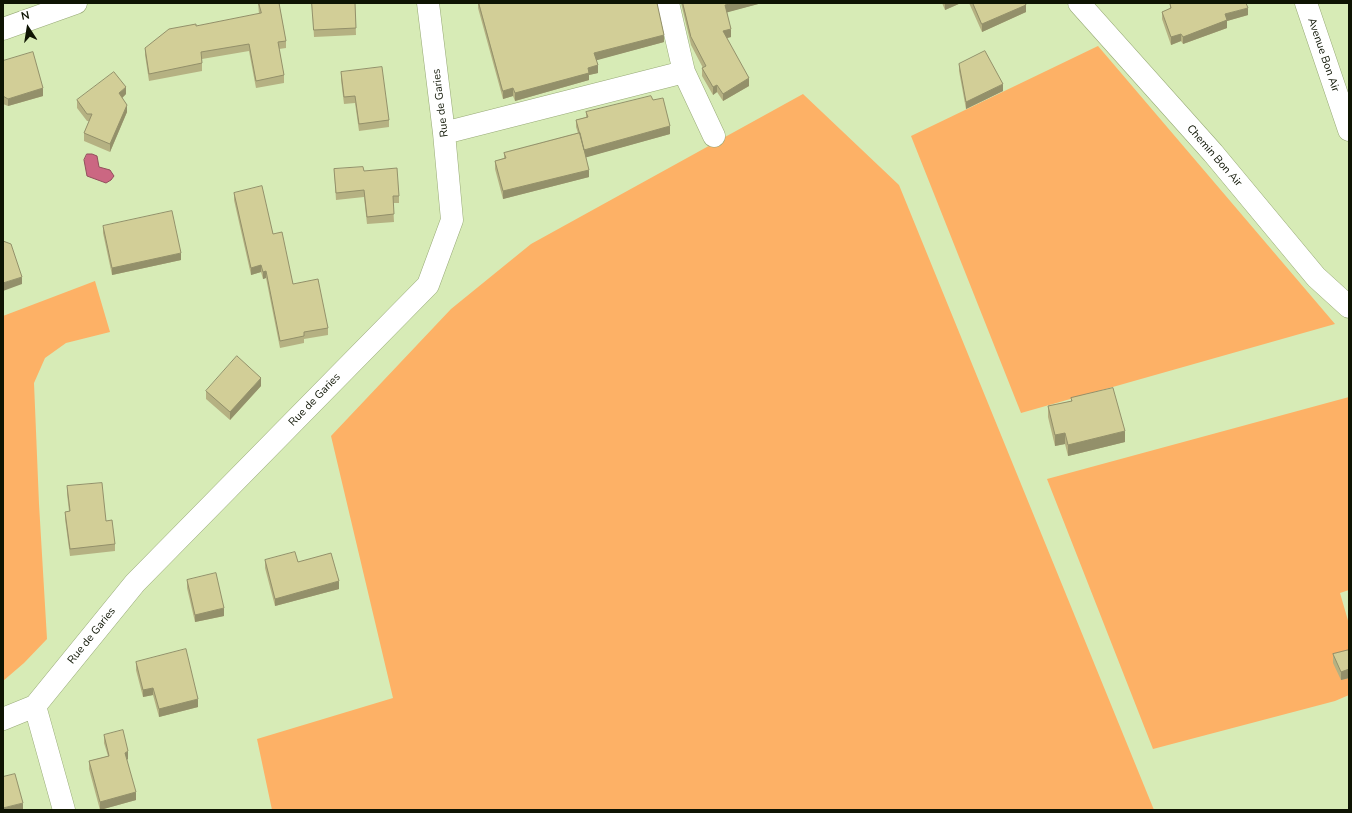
<!DOCTYPE html>
<html>
<head>
<meta charset="utf-8">
<style>
	body { margin:0 }
	#map { position:relative; width:1352px; height:813px; overflow:hidden; background:#d7ebb6; font-family:"Nunito Sans",sans-serif }
	canvas { display:block }
	.frame { position:absolute; inset:0; border:4px solid #0e1403; pointer-events:none }
	.north { position:absolute; left:8px; top:8px; width:40px; height:40px; -webkit-text-stroke:3px #fff; paint-order:stroke; rotate:348deg; font-size:11px; font-weight:700; line-height:16px; text-align:center; color:#0e1403 }
	.north::after { content:''; display:block; margin:auto; width:14px; height:18px; background:#0e1403; clip-path:polygon(50% 0,100% 100%,50% 72%,0 100%) }
</style>
</head>
<body>
<div id="map">
<canvas width="1352" height="813"></canvas>
<div class="frame"></div>
<div class="north">N</div>
</div>
<script>
const g = document.querySelector('canvas').getContext('2d');
g.lineJoin = 'round';
function paint(path, color) { g.fillStyle = color; g.fill(path, 'evenodd'); }
function trace(path, color, width, dash) { g.strokeStyle = color; g.lineWidth = width; g.lineCap = dash ? 'butt' : 'round'; g.setLineDash(dash || []); g.stroke(path); }
function write(font, color, halo, rows, align = 'center') {
  g.font = font + ' "Nunito Sans",sans-serif'; g.lineWidth = 3.5; g.setLineDash([]); g.textBaseline = 'middle'; g.strokeStyle = halo; g.fillStyle = color; for (const [text, x, y, turn = 0] of rows) {
    g.save(); g.translate(x, y); g.rotate((+turn || 0) * Math.PI / 180); g.textAlign = isNaN(turn) ? turn : align; if (halo) g.strokeText(text, 0, 0); g.fillText(text, 0, 0); g.restore();
  }
}
const green = new Path2D(`
	M1098,46l237,278 -314,89 -110,-277z
	M803,94l96,91 255,625h-882l-15,-71 136,-41 -62,-262 120,-127 80,-65z
	M95,281l15,51 -44,11 -21,15 -11,25 5,121 8,135 -23,24 -21,18v-365z
	M1349,397v193l-9,3 9,31v71l-14,6 -182,48 -106,-270z`);
const water = new Path2D(`
	M87,154h5l5,2 2,11 11,3 4,6 -3,4 -5,3 -19,-7 -3,-16z`);
const minor = new Path2D(`
	M1079,3l134,150 103,124 33,30
	M3,29l73,-26
	M684,72l30,64
	M444,133l240,-61 -16,-69
	M35,706l29,104
	M3,719l32,-13 100,-123 293,-298 24,-65 -8,-87 -16,-130`);
const major = new Path2D(`
	M1306,3l43,127`);
const wall = new Path2D(`
	M258,3h21l7,38v7l-7,1 5,26v8l-28,5 -7,-37 -47,8v12l-53,10 -4,-26v-7l114,-34z
	M312,3h43l1,32 -42,2z
	M478,3h179l7,39 -68,18 2,13 -9,2v5l-74,21 -2,-5 -10,3 -25,-91z
	M681,3h81l-35,9 4,25 -4,1 22,48 -26,15 -6,-9 -4,3 -11,-19v-8h1l-12,-23z
	M942,3h19l-16,7z
	M969,3h56l1,9 -44,20z
	M1170,4l78,11 -21,6v7l-44,16 -2,-3 -10,4 -9,-26v-7l8,-3z
	M3,61l40,35 -35,10 -5,-2z
	M959,64l44,27 -37,18 -7,-38z
	M341,72l48,48v7l-30,4 -4,-28 -11,1 -3,-24z
	M126,94l-4,4 5,14 -17,40 -26,-11v-8l5,-12h-2l-10,-13v-8z
	M653,100l17,34 -84,23 3,20 -86,22 -8,-30v-8l9,-3v-5l74,-20 -2,-6v-7l10,-3v-5z
	M334,169l30,2 35,25v7h-6l1,19 -27,2 -3,-27 -28,3z
	M234,193l39,41 20,50 35,44v7l-24,4v4l-24,5 -14,-70 -3,1 -2,-7 -10,3 -17,-75z
	M103,226l78,34 -69,15 -9,-42z
	M261,386l-31,34 -24,-21v-8z
	M1071,398l54,44 -57,14 -3,-12 -10,2 -7,-29v-11l23,-5z
	M67,486l39,35 9,23v7l-45,5 -5,-37v-7l4,-1 -2,-17z
	M265,560l33,2 41,27 -64,17 -10,-38z
	M187,580l37,36 -29,6 -8,-34z
	M1349,650v28l-8,2 -8,-17v-9z
	M136,662l62,45 -39,10 -6,-22 -10,2 -7,-27z
	M104,735l24,24 -1,1 9,40 -36,10 -11,-41v-8l19,-5 -4,-13z`);
const shadedWall = new Path2D(`
	M734,3h28l-37,10v-8z
	M945,3h16l-16,7z
	M1026,5v7l-44,20v-8z
	M1248,8v7l-21,6v7l-44,16v-7l42,-23z
	M731,29v8l-8,2v-8z
	M1181,34v7l-10,4v-8z
	M664,35v7l-70,19v-8z
	M598,65v8l-9,2v5l-74,21v-8l73,-25z
	M749,78v8l-26,15v-7z
	M1003,84v7l-37,18v-7z
	M717,85v7l-4,3v-8z
	M126,87v7l-7,7v-8z
	M43,88v8l-35,10v-7z
	M513,88v8l-10,3v-8z
	M127,105v7l-17,40v-8z
	M670,126v8l-86,24v-8z
	M589,170v7l-86,22v-8z
	M181,253v7l-69,15v-7z
	M261,265v7l-10,3v-7z
	M266,271v7l-3,1v-7z
	M22,277v7l-19,7v-8z
	M261,378v8l-31,34v-8z
	M1125,431v11l-57,14v-11z
	M1065,433v11l-10,2v-11z
	M339,581v8l-64,17v-7z
	M224,608v8l-29,6v-7z
	M1349,669v9l-8,2v-8z
	M153,688v7l-10,2v-7z
	M198,699v8l-39,10v-8z
	M128,751v8l-3,1v-7z
	M136,792v8l-36,10v-8z
	M23,803v7h-20v-2z`);
const building = new Path2D(`
	M259,3h20l7,38 -8,1 6,33 -28,6 -7,-37 -48,8 1,11 -53,11 -4,-26 24,-19 27,-5v2l65,-13z
	M312,3h43l1,25 -42,2z
	M479,3h178l7,32 -70,18 4,12 -10,3 1,5 -74,20 -2,-5 -10,3z
	M683,3h51l-9,2 6,24 -8,2 26,47 -26,16 -6,-9 -4,2 -11,-19 4,-2 -15,-29z
	M973,3h52l1,2 -44,19z
	M1173,3h73l2,5 -23,6 2,6 -44,17 -2,-3 -10,3 -9,-25 9,-4 -1,-4z
	M985,51l18,33 -37,18 -7,-38z
	M33,52l10,36 -35,11 -5,-3v-35z
	M382,67l7,53 -30,4 -4,-28 -11,1 -3,-25z
	M114,72l12,15 -7,6 8,12 -17,39 -26,-11 8,-19h-5l-10,-14z
	M651,96l2,4 10,-2 7,28 -86,24 -8,-30 12,-3 -2,-5z
	M580,133l9,37 -86,21 -8,-30 11,-3 -2,-5z
	M363,167l1,4 33,-3 2,28h-6l1,18 -27,3 -3,-27 -28,3 -2,-24z
	M262,186l11,48 9,-2 11,52 25,-5 10,49 -24,4v4l-24,5 -14,-70 -3,1 -2,-7 -10,3 -17,-75z
	M172,211l9,42 -69,15 -9,-42z
	M3,241l8,3 11,33 -19,6z
	M237,356l24,22 -31,34 -24,-21z
	M1113,388l12,43 -57,14 -3,-12 -10,2 -7,-29 24,-5 -1,-3z
	M102,483l4,38 6,-1 3,24 -45,5 -5,-37 5,-1 -3,-25z
	M295,552l3,10 33,-9 8,28 -64,18 -10,-39z
	M216,573l8,35 -29,7 -8,-35z
	M186,649l12,50 -39,10 -6,-21 -10,2 -7,-28z
	M1349,650v19l-8,3 -8,-18z
	M123,730l5,21 -3,2 11,39 -36,10 -11,-41 20,-5 -5,-21z
	M15,774l8,29 -20,5v-31z`);
const streetNames = [
	["Avenue Bon Air",1323,55,71],
	["Rue de Garies",441,103,-97],
	["Chemin Bon Air",1214,156,49],
	["Rue de Garies",315,400,-46],
	["Rue de Garies",92,636,-51]
];
paint(green, '#fdb166');
paint(water, '#cb6782');
trace(water, '#924e5c', 1);
trace(minor, '#97a976', 23);
trace(major, '#97a976', 23);
trace(minor, '#fff', 22);
trace(major, '#fff', 22);
paint(wall, '#b5b182');
paint(shadedWall, '#93906a');
paint(building, '#d2ce97');
trace(building, '#93906a', 1);
write('11px', '#0e1403', '#fff', streetNames);
</script>
</body>
</html>
